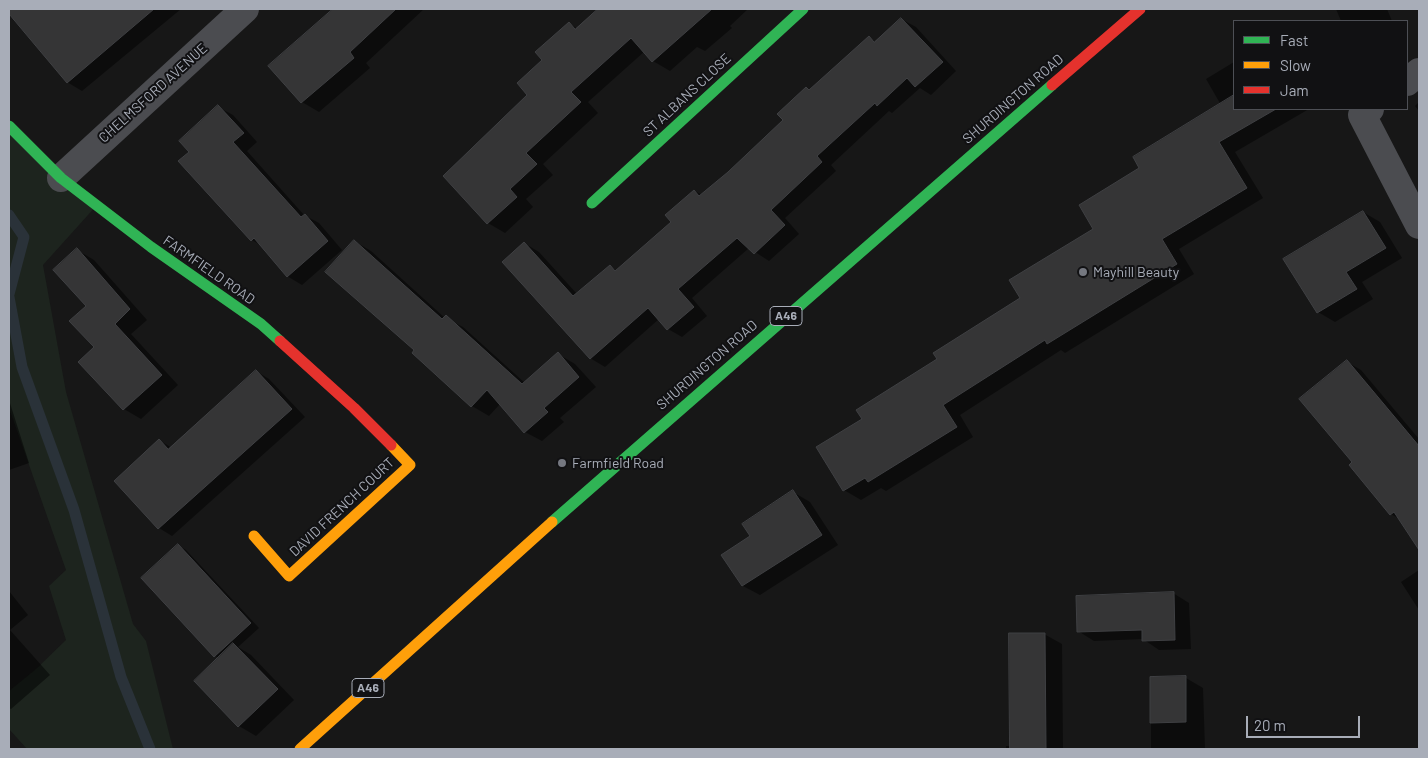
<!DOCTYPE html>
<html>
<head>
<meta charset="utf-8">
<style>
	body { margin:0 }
	#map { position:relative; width:1428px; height:758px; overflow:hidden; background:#171717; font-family:Barlow,sans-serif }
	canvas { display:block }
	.frame { position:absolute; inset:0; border:10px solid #a8adb8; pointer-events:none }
	.legend { position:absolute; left:1233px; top:20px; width:175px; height:90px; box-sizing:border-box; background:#111113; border:1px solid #4d4f55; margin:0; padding:6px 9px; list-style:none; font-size:15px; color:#a8adb8 }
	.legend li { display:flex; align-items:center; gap:10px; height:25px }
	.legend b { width:25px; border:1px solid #4d4f55 }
	.scale { position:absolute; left:1246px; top:716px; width:114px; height:22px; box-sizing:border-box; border:2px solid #a8adb8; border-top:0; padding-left:6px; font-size:15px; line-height:18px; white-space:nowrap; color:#a8adb8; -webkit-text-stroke:4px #111113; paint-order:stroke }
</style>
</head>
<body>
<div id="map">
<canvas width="1428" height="758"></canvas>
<div class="frame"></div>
<ul class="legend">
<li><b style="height:6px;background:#30b455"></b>Fast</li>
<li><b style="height:6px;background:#ff9f0a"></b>Slow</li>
<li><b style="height:6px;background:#e5322d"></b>Jam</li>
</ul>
<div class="scale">20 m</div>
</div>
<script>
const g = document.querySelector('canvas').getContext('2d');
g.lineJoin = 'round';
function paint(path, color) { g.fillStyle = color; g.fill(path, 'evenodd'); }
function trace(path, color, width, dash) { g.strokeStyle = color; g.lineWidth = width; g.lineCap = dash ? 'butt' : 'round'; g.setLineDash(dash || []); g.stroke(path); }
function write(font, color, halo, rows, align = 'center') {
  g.font = font + ' Barlow,sans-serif'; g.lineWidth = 4; g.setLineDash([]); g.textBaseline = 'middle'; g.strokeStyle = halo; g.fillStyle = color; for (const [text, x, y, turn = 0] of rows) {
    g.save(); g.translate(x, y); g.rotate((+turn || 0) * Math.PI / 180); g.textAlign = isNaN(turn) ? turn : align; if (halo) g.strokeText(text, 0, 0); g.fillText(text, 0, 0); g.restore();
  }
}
const green = new Path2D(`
	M9,126l88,79 -54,60 23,127 67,232 13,17 27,108h-146l-18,-20v-38l27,-22 30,-29 -17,-54 17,-16 -57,-162z`);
const shadow = new Path2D(`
	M9,9h65l6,7 21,1 9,-8h71l-99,82 -15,-9 -58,-67z
	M333,9h91l-58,54 4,5 -51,44 -17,-10 -32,-36z
	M600,9h148l-18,17 2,2 -27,23 -8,-4 -27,24 -17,-10 -8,-10 -57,51 10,11 -55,51 10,11 -27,24 7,8 -28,26 -17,-10 -44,-46 85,-82 15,-35 25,-37 9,6z
	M1336,9h51l5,12h-51z
	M901,19l15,8 40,44 -25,24 -11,-7 -28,25 -3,-2 -58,54 5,6 -51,47 14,16 -30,27 -20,-13 -57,50 15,18 -25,21 -14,-8 -9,-10 -54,48 -15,-9 -66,-115 15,9 38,42 33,-27 7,4 56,-49 22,-31 7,4 27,-22 56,-53 25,-29 59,-53 7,4z
	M1234,62v47h75l-74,43 28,46 -84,51 15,25 -129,79 -4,-3 -101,65 13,22 -87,54 -5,-3 -20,12 -17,-10 19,-70 159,-122 73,-69 46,-61 80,-63 -15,-26z
	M1419,102v9l-4,-5z
	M218,107l15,8 24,27 -10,9 57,64 15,8 23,27 -40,35 -15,-9 -25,-30 -10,-6 -62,-88z
	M1363,212l17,10 22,36 -40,24 11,17 -38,23 -17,-10z
	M354,241l17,10 74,67 18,9 62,56 33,-29 17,10 21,23 -36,31 4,4 -22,19 -17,-9 -25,-28 -11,12 -17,-10 -59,-53 3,-3z
	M77,250l17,10 53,60 -16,14 47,51 -37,34 -17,-10 -29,-61z
	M1347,362l14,8 58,69v109l-18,-28 -10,-6 -37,-51z
	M256,371l13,8 36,38 -133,119 -13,-8 -44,-47 44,-41 13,8z
	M9,400l20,63 -20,7z
	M793,492l17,10 28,43 -78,50 -17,-9 8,-50z
	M178,545l8,5 73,78 -21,19 13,8 43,45 -38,36 -17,-10 -43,-45 23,-23 -4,-2z
	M1419,570v40l-18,-28z
	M9,591l19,24 -18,15 40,45 -39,34 -2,-1z
	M1173,593l16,10 2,46 -32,1 -16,-11 -49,2 -16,-10z
	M1044,634l18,10 1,105h-57v-3h5z
	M1151,678h35l17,10 2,61h-54z`);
const stream = new Path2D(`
	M9,215l15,22 -15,57
	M9,297l13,70 52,143 47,167 29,72`);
const building = new Path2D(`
	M9,9h145l-87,74 -58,-69z
	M333,9h63l-46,43 4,6 -53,45 -33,-37z
	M598,9h114l-60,53 -21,-24 -60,54 10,10 -55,51 11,11 -27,25 7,8 -30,27 -44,-48 84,-81 -10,-12 25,-23 -7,-8 34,-30 6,7z
	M901,18l42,44 -28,25 -8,-9 -30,28 -2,-3 -58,53 5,6 -51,48 14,15 -31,29 -17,-16 -59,51 16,18 -27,23 -19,-22 -58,51 -88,-97 22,-20 49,54 37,-31 5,6 56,-49 -6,-7 29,-25 5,6 29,-24 55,-52 -6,-6 29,-27 3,3 60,-54 5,6z
	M1234,95v14h42l-57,33 28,46 -85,51 15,25 -130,80 -2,-4 -102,65 14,22 -89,55 -3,-4 -22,13 -27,-44 46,-28 -6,-9 81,-51 -4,-6 87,-55 -11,-18 84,-51 -14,-24 60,-37 -6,-11z
	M218,105l26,28 -11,9 68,75 4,-3 23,27 -41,36 -33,-39 -3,3 -73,-80 11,-9 -10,-11z
	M1363,211l23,37 -40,24 11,17 -40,24 -34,-54z
	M354,240l88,79 4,-4 76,69 36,-32 21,25 -35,31 4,4 -24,21 -37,-43 -16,17 -59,-54 2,-3 -89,-78z
	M77,248l53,61 -15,15 47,51 -39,35 -45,-48 16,-15 -25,-26 17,-15 -33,-36z
	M1347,360l72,86v104l-25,-38 -4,3 -41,-50 3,-3 -53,-63z
	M256,370l36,39 -134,120 -44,-48 45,-42 9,10z
	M793,490l29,45 -80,51 -21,-31 29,-19 -8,-12z
	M178,544l73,79 -37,34 -73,-79z
	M1174,592l1,48 -33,1v-11l-65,2 -1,-36z
	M1009,633h36l1,116h-36z
	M233,643l45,46 -40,38 -44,-46z
	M1186,676v46l-36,1v-46z`);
const street = new Path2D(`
	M1407,82l12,-10
	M1370,109l-8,6 57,110
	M61,178l184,-169`);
const fast = new Path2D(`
	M9,126l52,52 90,69 110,77 19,17
	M592,203l211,-194
	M552,522l500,-437`);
const slow = new Path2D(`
	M254,536l35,40 121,-111 -19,-20
	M300,749l252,-227`);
const jam = new Path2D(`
	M1052,85l88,-76
	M280,341l74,67 37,37`);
const markers = [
	[1083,272,5,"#757880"],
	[562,463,5,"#757880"]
];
const shields = [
	[786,316,32],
	[368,688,32]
];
const shieldNames = [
	["A46",786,316],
	["A46",368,688]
];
const streetNames = [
	["CHELMSFORD AVENUE",153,93,-42],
	["ST ALBANS CLOSE",687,95,-43],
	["SHURDINGTON ROAD",1013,99,-41],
	["FARMFIELD ROAD",209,270,35],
	["SHURDINGTON ROAD",707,365,-41],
	["DAVID FRENCH COURT",342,507,-43]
];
const poiNames = [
	["Mayhill Beauty",1093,272],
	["Farmfield Road",572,463]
];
paint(green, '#1d241e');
paint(shadow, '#0007');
trace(stream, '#2a3239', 11);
paint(building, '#353536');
trace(building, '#3f4043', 1);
trace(street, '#4b4c50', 28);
trace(fast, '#30b455', 11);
trace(slow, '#ff9f0a', 11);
trace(jam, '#e5322d', 11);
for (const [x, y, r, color] of markers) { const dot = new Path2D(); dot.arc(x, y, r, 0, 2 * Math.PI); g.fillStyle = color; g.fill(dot); trace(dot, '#111113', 2); }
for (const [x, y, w] of shields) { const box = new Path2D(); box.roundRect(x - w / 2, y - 9.5, w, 19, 4); g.fillStyle = '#111113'; g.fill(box); trace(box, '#a8adb8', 1); }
write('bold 12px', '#a8adb8', null, shieldNames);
write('14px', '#a8adb8', '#111113', streetNames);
write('14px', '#a8adb8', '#111113', poiNames, 'left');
</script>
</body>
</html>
